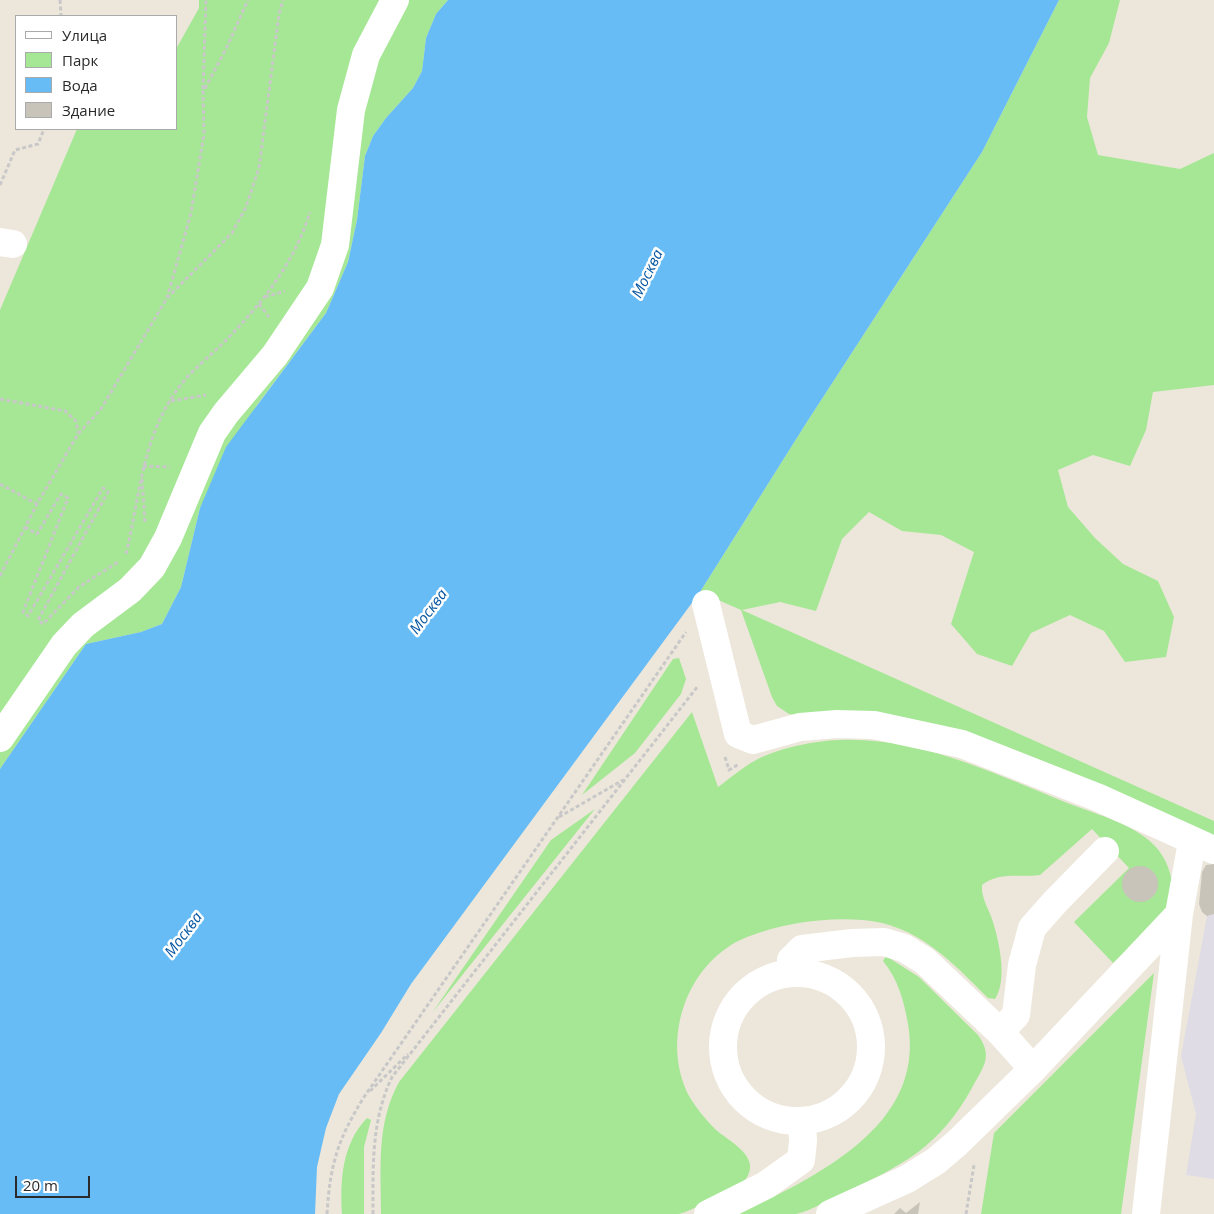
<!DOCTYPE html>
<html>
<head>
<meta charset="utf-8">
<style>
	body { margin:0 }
	#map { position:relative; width:1214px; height:1214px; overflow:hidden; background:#ede7db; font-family:"Open Sans",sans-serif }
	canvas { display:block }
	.legend { position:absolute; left:15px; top:15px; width:162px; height:115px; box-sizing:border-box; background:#fff; border:1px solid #aaa; margin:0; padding:6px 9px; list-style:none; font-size:15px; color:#2a2a2a }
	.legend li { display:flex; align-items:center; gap:10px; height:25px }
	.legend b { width:25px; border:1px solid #aaa }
	.scale { position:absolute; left:15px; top:1176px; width:75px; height:22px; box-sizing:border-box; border:2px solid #2a2a2a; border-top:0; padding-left:6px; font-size:15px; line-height:18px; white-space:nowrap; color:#2a2a2a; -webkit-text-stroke:4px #fff; paint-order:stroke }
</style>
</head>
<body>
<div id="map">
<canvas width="1214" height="1214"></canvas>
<ul class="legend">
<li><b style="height:6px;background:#fff"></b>Улица</li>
<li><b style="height:14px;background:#a5e794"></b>Парк</li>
<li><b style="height:14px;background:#67bcf5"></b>Вода</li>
<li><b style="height:14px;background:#c8c4ba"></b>Здание</li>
</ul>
<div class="scale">20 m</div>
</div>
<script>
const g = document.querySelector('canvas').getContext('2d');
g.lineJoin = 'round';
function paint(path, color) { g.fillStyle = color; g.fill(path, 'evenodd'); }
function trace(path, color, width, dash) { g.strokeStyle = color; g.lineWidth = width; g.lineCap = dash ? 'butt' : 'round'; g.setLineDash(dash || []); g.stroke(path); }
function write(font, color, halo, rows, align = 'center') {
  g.font = font + ' "Open Sans",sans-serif'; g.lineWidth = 5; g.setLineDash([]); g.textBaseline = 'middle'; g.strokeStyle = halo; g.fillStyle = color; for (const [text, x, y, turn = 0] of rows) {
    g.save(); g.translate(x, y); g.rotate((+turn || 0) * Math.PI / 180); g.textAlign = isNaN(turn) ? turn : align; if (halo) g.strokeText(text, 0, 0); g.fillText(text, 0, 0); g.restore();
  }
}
const industrial = new Path2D(`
	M1214,914v265l-28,-4 10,-61 -15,-58 26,-140z`);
const green = new Path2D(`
	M199,0h249l-12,14 -10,24 -4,33 -9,17 -27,30 -13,18 -8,20 -8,64 -9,42 -22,51 -69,92 -57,103 -19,79 -19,37 -21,8 -55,12 -86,125v-459l77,-181h99v-80l23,-41z
	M1059,0h61l-11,43 -19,35 -3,39 11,38 82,14 34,-16v232l-61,7 -7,38 -16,36 -37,-11 -35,15 10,37 27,31 28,26 35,17 16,36 -8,40 -41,5 -21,-31 -34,-16 -39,18 -19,33 -35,-12 -26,-30 23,-72 -33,-17 -39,-4 -33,-19 -27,27 -26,72 -36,-9 -38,8 472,211v15l-113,-48 -312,-74 -12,-8 -5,-9 -31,-87 -41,-18 105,-167 177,-273z
	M679,658l7,21 -5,15 -46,59 -53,42 91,-136z
	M692,712l26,75c14,-10 28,-23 44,-30 23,-10 51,-16 77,-17 81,-4 158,35 231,64 28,11 64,20 85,42 11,12 20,32 16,49 -5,27 -39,49 -58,68l-39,-41 55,-54 -37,-39 -52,46c-20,3 -40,-4 -58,10 -1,13 6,22 10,34 7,21 16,61 3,80l-7,-1c-35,-35 -71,-74 -125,-78 -38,-3 -80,3 -116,17 -60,24 -87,102 -58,159 7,12 16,23 26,33 13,12 47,27 31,50 -6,8 -57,33 -67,35 -7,0 -16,0 -23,0 -21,0 -41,0 -62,0 -71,0 -142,0 -213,0 0,-46 -5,-90 18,-132z
	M595,809l-163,204 119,-173z
	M886,956l33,21 59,58c15,21 6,31 -5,51 -33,61 -71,80 -132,108 -14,6 -30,17 -45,20 -17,0 -39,0 -57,0 75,-37 187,-87 169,-190 -4,-23 -10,-45 -25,-63z
	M1154,973l-33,241h-140l13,-81z
	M367,1118l4,2 -7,27v67h-22c-2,-34 0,-70 25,-96z`);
const water = new Path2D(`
	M448,0h611l-77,152 -177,273 -105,167 -289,392 -30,49 -42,61 -13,34 -9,39 -2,47h-315v-445l86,-125 55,-12 21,-8 19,-37 19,-79 26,-61 100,-134 22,-51 9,-42 8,-64 8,-20 13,-18 27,-30 9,-17 4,-33 10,-24z`);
const building = new Path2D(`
	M1214,864v50l-7,2 -5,-4 -3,-8 3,-32 4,-7z
	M1122 884a18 18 0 1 1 36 0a18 18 0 1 1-36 0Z
	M920,1202l-2,12h-24l6,-6 6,5z`);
const path = new Path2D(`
	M60,0l1,16
	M203,89l3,-89
	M0,185l15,-35 23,-6 6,-15
	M265,297l20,-6
	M167,298l65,-65 14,-26 13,-39 20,-154 4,-14
	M259,304l10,13
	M0,399l65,12 11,10 2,12
	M171,401l35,-6
	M143,466l27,1
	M142,479l3,44
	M0,484l37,20
	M25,527l12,7 24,-40 7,4 -45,114 5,4 75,-128 5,4 -70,128 5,4 36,-37 39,-25
	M126,554c14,-58 16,-119 54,-168 12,-16 29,-29 43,-43 38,-38 71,-79 87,-131
	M0,576l37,-72 41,-70 23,-25 66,-111 24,-85 13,-79 -1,-42 23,-43 22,-49
	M725,757l4,13 10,-6
	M559,817l64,-37
	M370,1091l38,-37
	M327,1214c3,-50 11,-75 37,-117l322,-465
	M373,1214c0,-47 -2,-93 19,-137l306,-391
	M966,1214l8,-49`);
const minor = new Path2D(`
	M0,242l13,2
	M706,604l32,130 15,6 47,-13 37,-3 37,1 88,19 137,54 115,52
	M0,738l64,-93 19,-20 47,-35 22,-23 16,-29 44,-105 14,-20 49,-58 45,-67 15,-43 16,-135 15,-55 29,-55
	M792,972l-1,-12 11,-11 50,-6 32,-1 20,6 21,13 75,71 33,37
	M723 1047a74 74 0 1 1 148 0a74 74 0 1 1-148 0Z
	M1000,1032l16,-17 6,-50 10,-37 23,-26 50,-51
	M708,1214l58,-29 35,-25 2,-19 -1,-20
	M830,1214l77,-35 29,-18 20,-17 77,-75 146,-155
	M1146,1214l33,-300 13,-72`);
const waterNames = [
	["Москва",648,274,-64],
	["Москва",429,612,-53],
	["Москва",184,935,-53]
];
paint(industrial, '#dfdce5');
paint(green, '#a5e794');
paint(water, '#67bcf5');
paint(building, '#c8c4ba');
trace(path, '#c8c8c8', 3, [4, 2.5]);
trace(minor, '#fff', 28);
write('italic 15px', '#0657a2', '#fff', waterNames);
</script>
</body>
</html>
